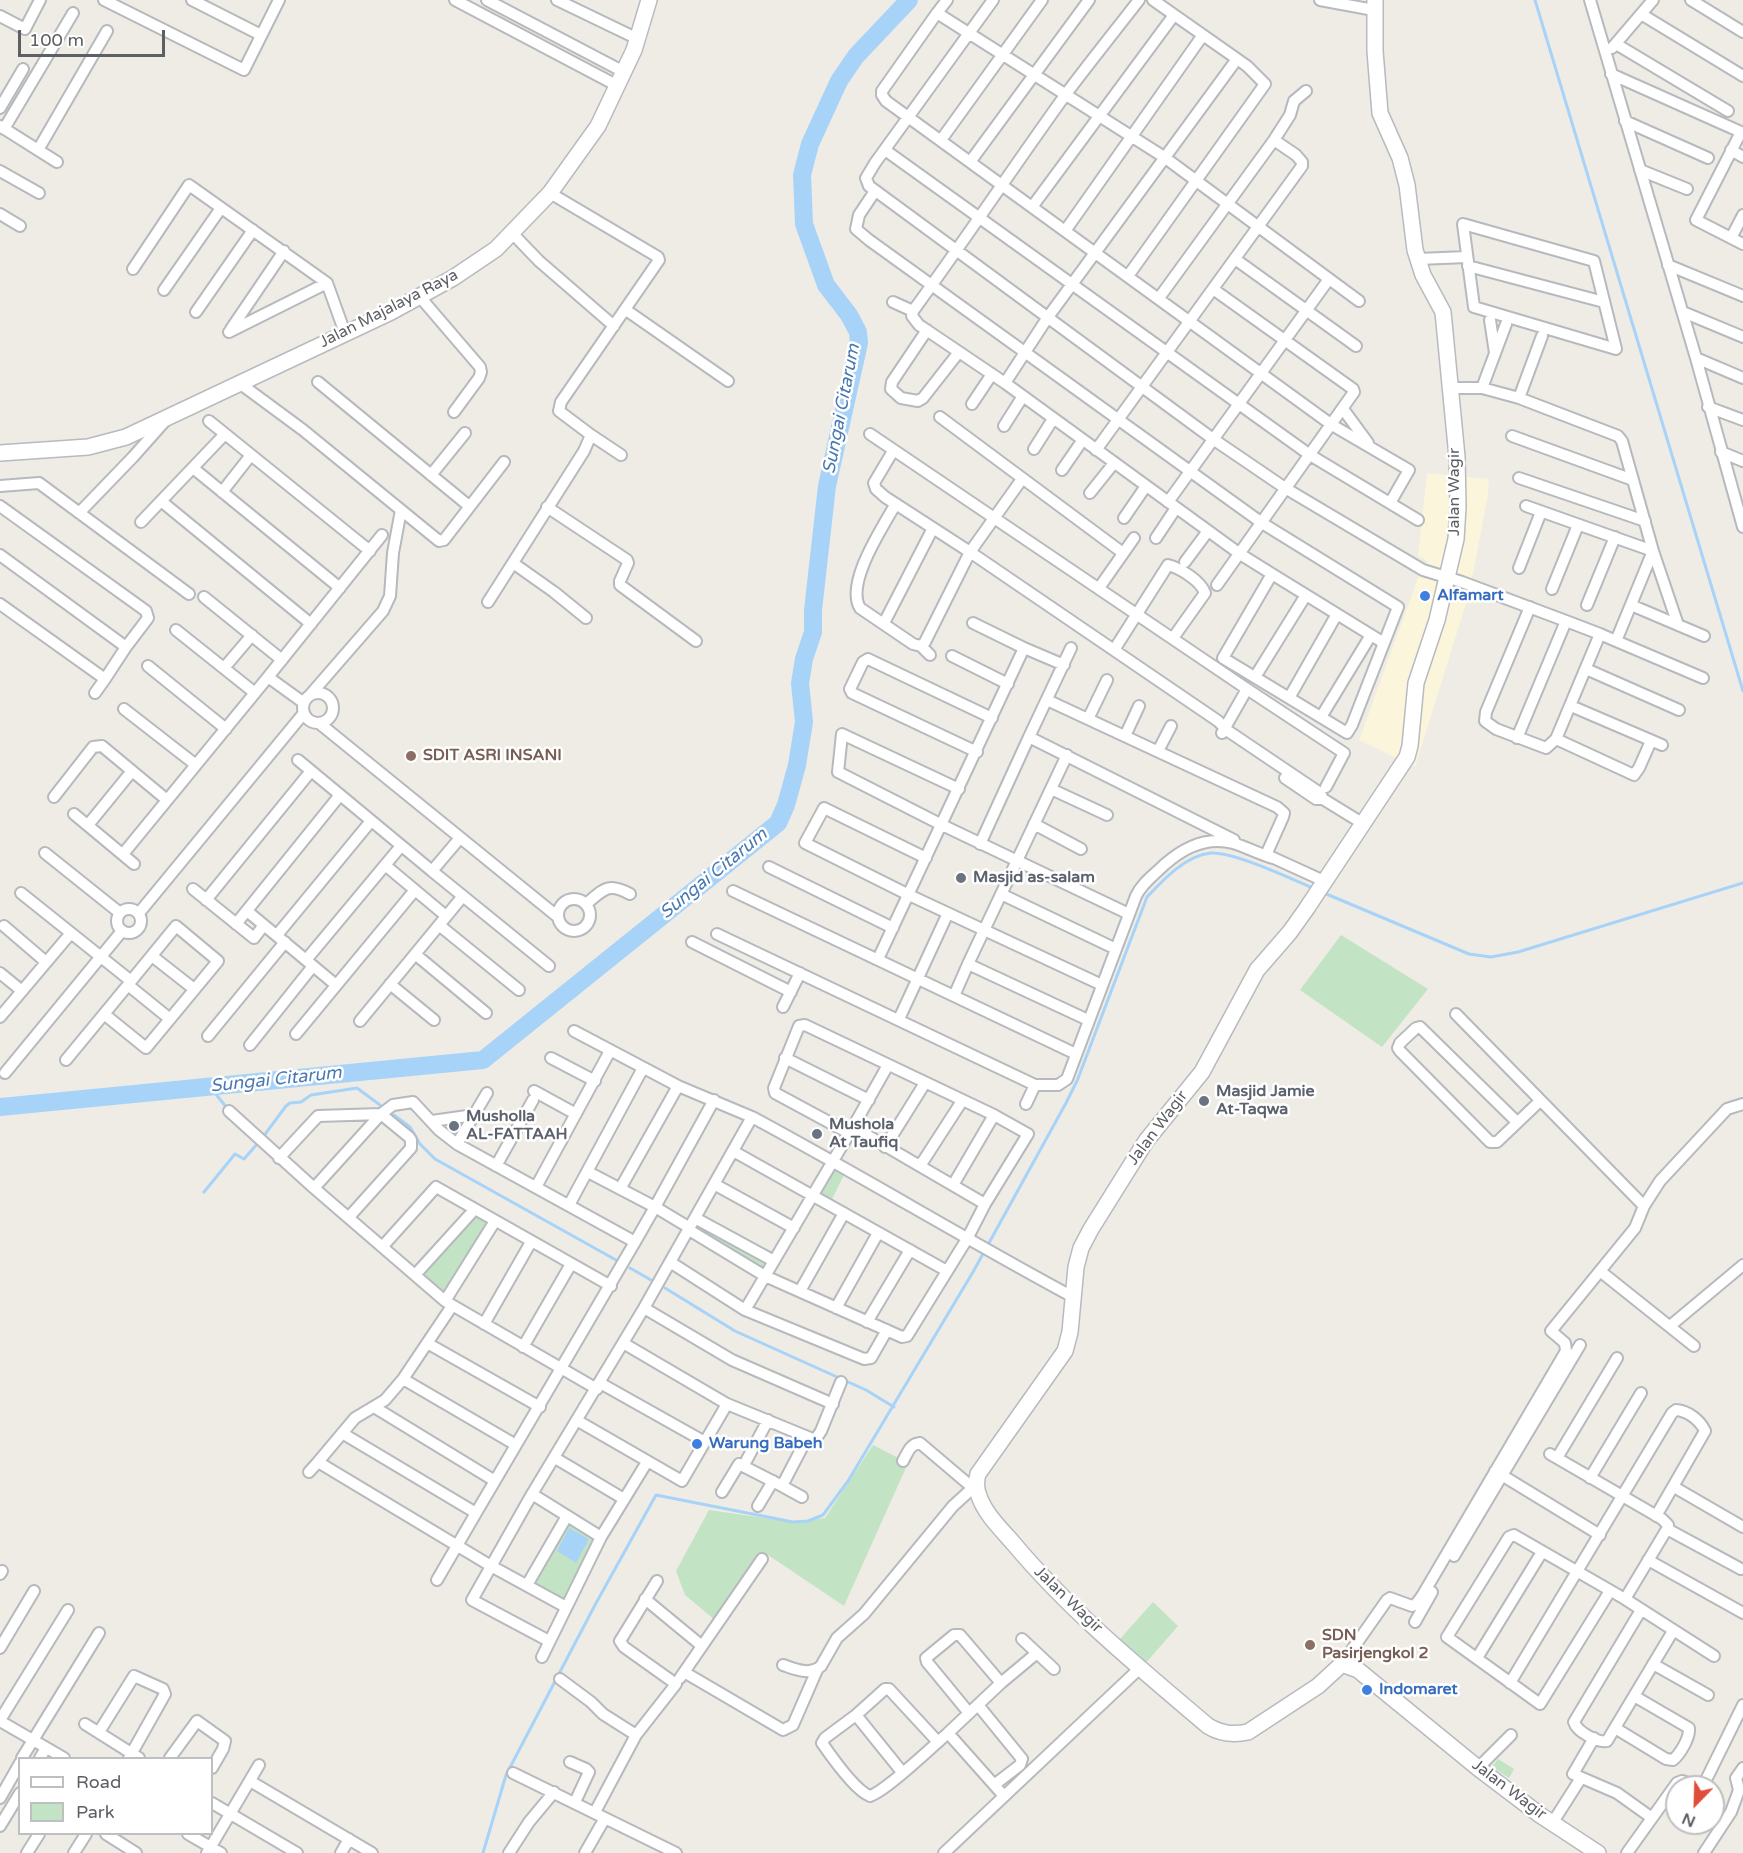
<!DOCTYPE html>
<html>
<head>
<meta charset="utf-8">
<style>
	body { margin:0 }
	#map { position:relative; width:1743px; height:1853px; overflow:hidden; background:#eeece4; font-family:"Varela Round",sans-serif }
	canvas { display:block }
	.legend { position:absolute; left:18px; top:1757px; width:195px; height:78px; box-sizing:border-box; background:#fff; border:2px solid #bebfc1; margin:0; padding:8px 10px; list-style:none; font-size:18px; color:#5c5f64 }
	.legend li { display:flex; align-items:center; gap:12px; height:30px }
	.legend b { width:30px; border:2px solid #bebfc1 }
	.north { position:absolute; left:1665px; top:1775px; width:60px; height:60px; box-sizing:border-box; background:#fff; border:2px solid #bebfc1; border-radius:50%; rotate:203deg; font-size:16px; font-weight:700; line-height:24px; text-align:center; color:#5c5f64 }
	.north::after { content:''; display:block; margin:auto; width:21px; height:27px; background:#de4e3a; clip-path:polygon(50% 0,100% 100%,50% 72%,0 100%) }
	.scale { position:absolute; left:18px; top:30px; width:147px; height:27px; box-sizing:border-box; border:3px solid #5c5f64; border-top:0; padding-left:8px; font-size:18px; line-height:21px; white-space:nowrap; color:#5c5f64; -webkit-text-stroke:4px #fff; paint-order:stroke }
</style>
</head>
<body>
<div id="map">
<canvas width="1743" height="1853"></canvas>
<ul class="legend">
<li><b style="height:8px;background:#fff"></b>Road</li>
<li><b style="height:16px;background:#c2e4c4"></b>Park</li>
</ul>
<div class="north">N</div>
<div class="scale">100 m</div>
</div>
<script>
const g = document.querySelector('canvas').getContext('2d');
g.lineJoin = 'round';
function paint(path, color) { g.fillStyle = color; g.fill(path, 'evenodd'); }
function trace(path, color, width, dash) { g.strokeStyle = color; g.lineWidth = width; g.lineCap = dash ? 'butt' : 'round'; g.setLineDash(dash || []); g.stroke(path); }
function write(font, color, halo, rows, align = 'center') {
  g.font = font + ' "Varela Round",sans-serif'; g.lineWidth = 5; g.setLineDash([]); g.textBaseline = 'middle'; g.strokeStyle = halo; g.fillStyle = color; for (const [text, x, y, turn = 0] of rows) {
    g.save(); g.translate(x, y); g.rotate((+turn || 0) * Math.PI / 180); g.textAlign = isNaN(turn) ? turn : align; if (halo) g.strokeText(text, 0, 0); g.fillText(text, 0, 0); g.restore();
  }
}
const commercial = new Path2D(`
	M1427,473l62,6 -1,16 -19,99 -54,173 -56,-27 59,-162 10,-17 -10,-5z`);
const green = new Path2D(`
	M1341,935l87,54 -46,58 -82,-57z
	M832,1169l12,6 -13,26 -13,-7z
	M474,1210l21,11 -50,80 -30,-26z
	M695,1218l79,43 -9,15 -76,-46z
	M873,1445l35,18 -64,143 -76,-51 -47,70 -36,-30 -9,-24 33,-61 84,12 32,-4z
	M569,1519l30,19 -34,64 -33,-18z
	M1153,1602l25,24 -34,39 -25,-25z
	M1498,1759l16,10 -5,9 -17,-11z`);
const water = new Path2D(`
	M569,1528l20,11 -13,24 -19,-12z`);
const stream = new Path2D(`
	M1535,0l208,691
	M1324,893l145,61 22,3 27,-5 225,-69
	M210,1087l17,21
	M394,1115l16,12 10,17 15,15 181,101
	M263,1137l23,-31 4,-3 11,-1 10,-7 46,-7 23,17
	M204,1192l31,-38 9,5 14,-16
	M630,1268l21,12
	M665,1288l70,43 131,59 28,17
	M483,1853l23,-78 89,-170 61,-110 137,27 15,-1 15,-6 25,-34 125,-209 93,-169 11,-22 70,-184c16,-17 39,-42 64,-44 24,-1 81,26 104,36`);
const river = new Path2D(`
	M0,1107l483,-47 295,-237 8,-18 11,-40 7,-43 -4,-39 4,-24 9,-27v-22l14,-124 32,-143 -1,-11 -9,-17 -23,-30 -22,-61 -2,-49 8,-31 29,-63 17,-25 53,-56`);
const street = new Path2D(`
	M104,0l140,70 35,-70
	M192,0l69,35
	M455,0l163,86
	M487,0l137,72
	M557,0l81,39
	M993,0l-118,163 -9,15 3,8 344,253 72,49 138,82 39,12 104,39 -49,117
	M1320,0l54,10
	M1590,0l106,358 47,169
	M1691,0l52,32
	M937,13l10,-13
	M1641,14l102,62
	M0,16l25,13 15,-29
	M1616,44l112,67
	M1612,48l41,-48
	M1611,74l130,58 -45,88 47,24
	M0,108l23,-39
	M1625,121l83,37
	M0,126l57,36
	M4,129l69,-116
	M941,140l101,-140
	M38,150l69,-119
	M885,150l425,305 108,65
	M1731,150l12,7
	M970,162l119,-162
	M1640,170l47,19
	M0,171l39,22
	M875,191l-16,24 -3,14 13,11 393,283 136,84 -46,118 -5,8 -124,-75 49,-84 -32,-20 -235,-171 -86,-58 -7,-9 1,-5c52,-71 101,-145 153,-217 24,-32 49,-63 73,-94
	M1032,207l142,-192
	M0,214l20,12
	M1463,224l131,37 22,88 -142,-42z
	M1065,231l138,-196
	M513,234l26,27 75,65
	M1731,238l12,-23
	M1235,259l121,87
	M1418,259l49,-2
	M1668,265l75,31
	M1468,266l136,36
	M133,269l56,-84 138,98 18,50
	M1128,276l137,-192 -18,-18 -94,-66
	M1213,289l140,100 1,3 -137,193
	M164,290l57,-82
	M420,297l60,70 1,5 -2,6 -25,34
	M1159,298l115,-158 16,-25 4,-14 12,-10
	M1359,301l-195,-144 -227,-144 -55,78v4l4,6 446,324 77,45 -19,33
	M893,302l20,9
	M626,310l102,71
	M196,312l57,-82
	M1683,312l60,25
	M1490,320l5,33
	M231,329l53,-78
	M927,330l-35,52 -1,7 10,9 17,3 5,-3 36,-46
	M229,332l98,-49
	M1696,358l47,20
	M238,382l65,48 136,111 5,-1 60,-78
	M318,382l151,124
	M1005,383l43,-66 189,-258
	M1451,388h31l37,10 99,38 4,5 31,110 -37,90 -16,-7 -44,105 -10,9 -50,-19 -11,-8 1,-9 44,-105
	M1482,388l24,-64
	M1519,398l23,-62
	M972,404l20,-30
	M1708,407l35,13
	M1343,409l25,34
	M940,417l183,136
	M209,421l161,130
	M1004,426l19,-30
	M870,434l377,255
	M591,435l30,20
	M1512,436l121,44
	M1034,449l19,-30
	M1096,450l206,-284v-4l-6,-7 -22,-15
	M893,451l-19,32 2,6 9,8 85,55 248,169 10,10 92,62 3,6 39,24
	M1721,452l22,9
	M193,468l147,120
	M1062,470l20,-29
	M431,475l34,-42
	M1519,478l126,43
	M0,486l39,-3 150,111
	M222,492l29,-37
	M1090,493l24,-30
	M161,501l150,123
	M1168,502l161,-223
	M895,505c-12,22 -50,78 -35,103l53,36 8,2 9,9
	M0,506l146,105 2,7 -22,29 -126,-92
	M1526,506l127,45 25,74
	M547,507l80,53 1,3 -8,18v4l76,56
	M79,513l54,-56 32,-36
	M1124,518l22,-32
	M141,522l84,-88
	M1156,538l20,-30
	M1185,562l23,-31
	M513,563l41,29 32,26
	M1519,568l22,-56
	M1272,574l112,69
	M1099,588l35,-50
	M1552,589l26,-64
	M204,597l78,63
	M488,602l96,-151 7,-16 -32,-24 2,-9 98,-142 -1,-3 -108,-64
	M0,604l105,75 21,-32
	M1587,605l28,-68
	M1631,605l73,31
	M1566,621l34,13
	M884,623l49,-95
	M973,623l51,25
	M176,630l79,63
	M1616,641l87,37
	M921,646l4,-4 45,-90 52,-73
	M1071,648l-42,89 205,103
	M1114,650l54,-85c12,3 33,16 37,28l-32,45
	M952,656l56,28
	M148,666l78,63
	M224,668l28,-33
	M1586,669l93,41
	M1255,677l51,-82
	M95,693l10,-14
	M303 708a15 15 0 1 1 30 0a15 15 0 1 1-30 0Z
	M310,695l73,-84 7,-15 3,-43 8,-43
	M1289,698l48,-84
	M1047,700l230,107 7,6 -1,4 -17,38
	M304,703l-36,-26 114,-142
	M1571,706l91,39
	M124,709l72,56
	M1321,717l50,-82
	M1088,719l19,-39
	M319,723l239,194
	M1222,733l25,-44 97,64 -18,34
	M1125,736l14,-30
	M1556,739l78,36 5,-7 12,-27
	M1158,751l13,-25
	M977,752l-125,-59 -2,-4 13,-27 5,-3 124,59
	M298,760l134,111
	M1285,778l31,21h7
	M959,789l-117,-55 -4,38 104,53 187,89
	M1051,789l56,26
	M54,797l39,-50 9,-1 65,54
	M74,814l60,50
	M1034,824l47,25
	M88,825l44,-54
	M460,838l-28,33 117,95
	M980,844l49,-107
	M45,853l75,60
	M123,854l145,-177
	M1267,855l57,26
	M926,858l-102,-50 -19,35 104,52 193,90
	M385,865l61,51
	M769,867l124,61
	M193,889l61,49 10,-13
	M733,891l343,163
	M21,893l110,88
	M1001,894l115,55
	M558 915a16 16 0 1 1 32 0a16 16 0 1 1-32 0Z
	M206,900l105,-129
	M586,904c18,-15 22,-22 44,-10
	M117 921a12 12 0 1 1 24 0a12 12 0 1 1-24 0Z
	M247,911l89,74
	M139,913l165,-200
	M236,924l104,-129
	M439,925l80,65
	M4,926l42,36
	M717,934l318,151h23l9,-6 69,-183c6,-13 18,-21 28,-31 19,-17 43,-29 69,-22 13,4 26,11 40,15
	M277,935l94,-114
	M692,942l99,50
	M415,954l71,59
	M152,956l42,33
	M878,959l146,-311 40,17
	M306,960l95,-114
	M968,964l99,-209
	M0,973l22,18
	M390,984l44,36
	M128,985l42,34
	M954,996l14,-32 120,56
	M783,1007l17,-34
	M1456,1014l188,192
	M0,1017l71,-84
	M899,1019l49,-106
	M360,1021l103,-125
	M296,1034l119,-144
	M208,1036l77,-94
	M250,1045l63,-79
	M551,1058l44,23
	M785,1058l84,42
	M66,1060l62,-75 3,-4 45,-55 42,35 -72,87 -42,-34
	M5,1073l117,-142
	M534,1091l42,23
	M1026,1104l9,-19
	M229,1111l85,77
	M752,1117c108,58 213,122 321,180
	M432,1121l42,-6
	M1517,1122l-97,-95 -4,1 -16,15 -2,5 2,3 90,91h7l43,-41
	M853,1127l132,77
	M457,1144l30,-51
	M885,1147l40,-64
	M733,1151l214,120
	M279,1158l39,-42 63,-2 28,23 2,3v8l-62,69
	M496,1166l37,-66
	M920,1166l42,-65
	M588,1172l67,35 59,-107
	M714,1184l80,44
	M953,1185l41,-70
	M536,1187l74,-136
	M620,1189l58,-103
	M569,1205l74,-137
	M695,1218l79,43
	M689,1230l76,46 137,61 5,-1 60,-97 18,-35 43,-70 -34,-19 -189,-90 -6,1 -25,62 1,5 74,40
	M383,1246l53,-59 175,99
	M670,1262l75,48 119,49 7,-1 16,-28
	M1600,1271l94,75
	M415,1275l59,-65
	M800,1291l44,-78
	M445,1301l50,-80
	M452,1306l-49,73 113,66 119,-203
	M644,1308l88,52 101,44
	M836,1308l42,-75
	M745,1310l108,-183 35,-62
	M867,1322l43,-72
	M484,1324l47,-82
	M1670,1326l73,-61
	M427,1343l113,64
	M523,1347l48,-83
	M403,1379l-18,21 -30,18 -37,44 173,104 75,41
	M600,1383l105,59
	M597,1389l-152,-88 -131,-113 67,-74 12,-9 20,-3 26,28 18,14 178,98 20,-35 35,21
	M727,1404l88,36 6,-9 20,-49
	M374,1407l121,74
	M578,1421l104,60 45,-77 -104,-61
	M342,1433l134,80 -39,67
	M1550,1454l112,65 6,6 -1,4 -42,70
	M555,1458l69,41
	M1557,1458l60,-100
	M903,1461c5,-9 7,-17 17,-18l53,45
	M744,1465l24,-45
	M1495,1471l105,64
	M309,1472l9,-10
	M1590,1478l51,-85
	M782,1486l20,11
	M1674,1487l69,40
	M722,1492l17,-28 43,22 25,-48
	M532,1494l-60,106 77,41
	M758,1506l15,-25
	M476,1513l40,-68
	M1667,1529l74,40
	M601,1537l46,-75
	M1454,1556l126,-211
	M1648,1560l95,53
	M0,1574l2,-3
	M527,1585l40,-69
	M1610,1591l-70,113 -93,-67 62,-100 5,-2 111,64 89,57
	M645,1599l57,47
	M1641,1610l-67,112c3,10 24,21 33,19l66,-110
	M1415,1622l17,-30
	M1022,1639l32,30
	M0,1648l34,-57
	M542,1657l59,-120 -69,-43 112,-186 108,-191 -74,-31 -104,-55
	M1477,1658l65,-106
	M1342,1664l45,-64 3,-2 22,8 4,-2 6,-8 144,-245 -1,-8 -14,-12 84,-103 9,-22 16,-25 67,-72 16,-5
	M1653,1664l55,31
	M783,1665c12,4 27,11 38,1l16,-28 27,-24 89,-108 23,-21
	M684,1672l99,58 10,-5 24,-55
	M680,1678l82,-119
	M560,1679l31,23 12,12 33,21
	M1510,1683l162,-270 4,-3c12,1 24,10 29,21l-49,85
	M978,1705l44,54 -2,6 -26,20
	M969,1713l-42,-51 -1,-4 28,-23h6l41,48
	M856,1715l46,57
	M0,1720l68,-110
	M0,1721l64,37
	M85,1724l54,34
	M1615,1728l51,31 7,1c7,-6 17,-22 16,-32l-55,-32
	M99,1732l35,-56 29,13 2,5 -36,64
	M948,1733l53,-50 36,-30
	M1594,1738l-21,36 44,19 35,25
	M938,1742l-49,-53h-4l-29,26 -31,23 -3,5c9,13 34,48 48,53 16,-5 63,-50 78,-63l56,63
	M22,1758l77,-125
	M40,1758l6,-10
	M170,1758l27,-37 28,20 -2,8 -11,19
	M570,1762l16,7 3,3 -14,30
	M1478,1768l33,-33
	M513,1773l163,80
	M250,1781l122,72
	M0,1798l20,-35
	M212,1803l85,50
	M595,1812l41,-77 40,-51 -52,-37 -4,-6 37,-60
	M1553,1822l28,-44
	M0,1826l20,-33
	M106,1834l30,19
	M188,1834l33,19
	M27,1853l12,-19
	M74,1853l12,-19
	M207,1853l52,-88
	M341,1853l8,-14
	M509,1853l20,-31 25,-30
	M585,1853l20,-35
	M944,1853l196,-185
	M1627,1853l50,-70 5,-2 16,5 7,-4 38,-77
	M1704,1853l27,-41 8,-22 -3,-12 7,-10`);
const secondary = new Path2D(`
	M1375,0v51l5,62 20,45 7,27 8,65 8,25 20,37 14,145 1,50 -2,32 -19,81 -21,63 -6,63 -3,11 -100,151 -17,24 -33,38 -55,102 -56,69 -55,88 -10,19 -5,19 -6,65 -5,19 -87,123c-2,7 -2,15 1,22 6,18 23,34 35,48 57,68 127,125 194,182 13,8 25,9 40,6l70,-46 24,-22 16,6 120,98 62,47 58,38
	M0,453l88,-6 38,-10 265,-125 62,-34 43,-29 54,-56 48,-67 36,-76 15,-50`);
const markers = [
	[1425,596,6,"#3f7fe0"],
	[411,756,6,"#8d6e63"],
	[961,878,6,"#6b7280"],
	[1204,1101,6,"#6b7280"],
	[454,1126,6,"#6b7280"],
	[817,1134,6,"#6b7280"],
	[697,1444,6,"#3f7fe0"],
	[1310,1645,6,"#8d6e63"],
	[1367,1690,6,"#3f7fe0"]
];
const streetNames = [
	["Jalan Majalaya Raya",389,309,-27],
	["Jalan Wagir",1455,492,-90],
	["Jalan Wagir",1158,1128,-53],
	["Jalan Wagir",1068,1600,44],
	["Jalan Wagir",1509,1790,37]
];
const shopNames = [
	["Alfamart",1437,596],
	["Warung Babeh",709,1444],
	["Indomaret",1379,1690]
];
const educationNames = [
	["SDIT ASRI INSANI",423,756],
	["SDN",1322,1636],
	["Pasirjengkol 2",1322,1654]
];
const worshipNames = [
	["Masjid as-salam",973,878],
	["Masjid Jamie",1216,1092],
	["At-Taqwa",1216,1110],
	["Musholla",466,1117],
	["AL-FATTAAH",466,1135],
	["Mushola",829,1125],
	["At Taufiq",829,1143]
];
const waterNames = [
	["Sungai Citarum",842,409,-79],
	["Sungai Citarum",714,874,-39],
	["Sungai Citarum",276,1080,-6]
];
paint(commercial, '#fbf5db');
paint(green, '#c2e4c4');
paint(water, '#a8d3f9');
trace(stream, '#a8d3f9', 3);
trace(river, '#a8d3f9', 18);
trace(street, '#b6b9bd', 14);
trace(secondary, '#b7babf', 18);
trace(street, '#fff', 10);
trace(secondary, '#fff', 15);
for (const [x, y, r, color] of markers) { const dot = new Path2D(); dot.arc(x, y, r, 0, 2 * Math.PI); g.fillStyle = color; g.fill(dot); trace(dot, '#fff', 2); }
write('16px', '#5c5f64', '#fff', streetNames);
write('bold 16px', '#366cbe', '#fff', shopNames, 'left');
write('bold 16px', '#785e54', '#fff', educationNames, 'left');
write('bold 16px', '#5b616d', '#fff', worshipNames, 'left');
write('italic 18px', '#4979b2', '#fff', waterNames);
</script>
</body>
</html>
